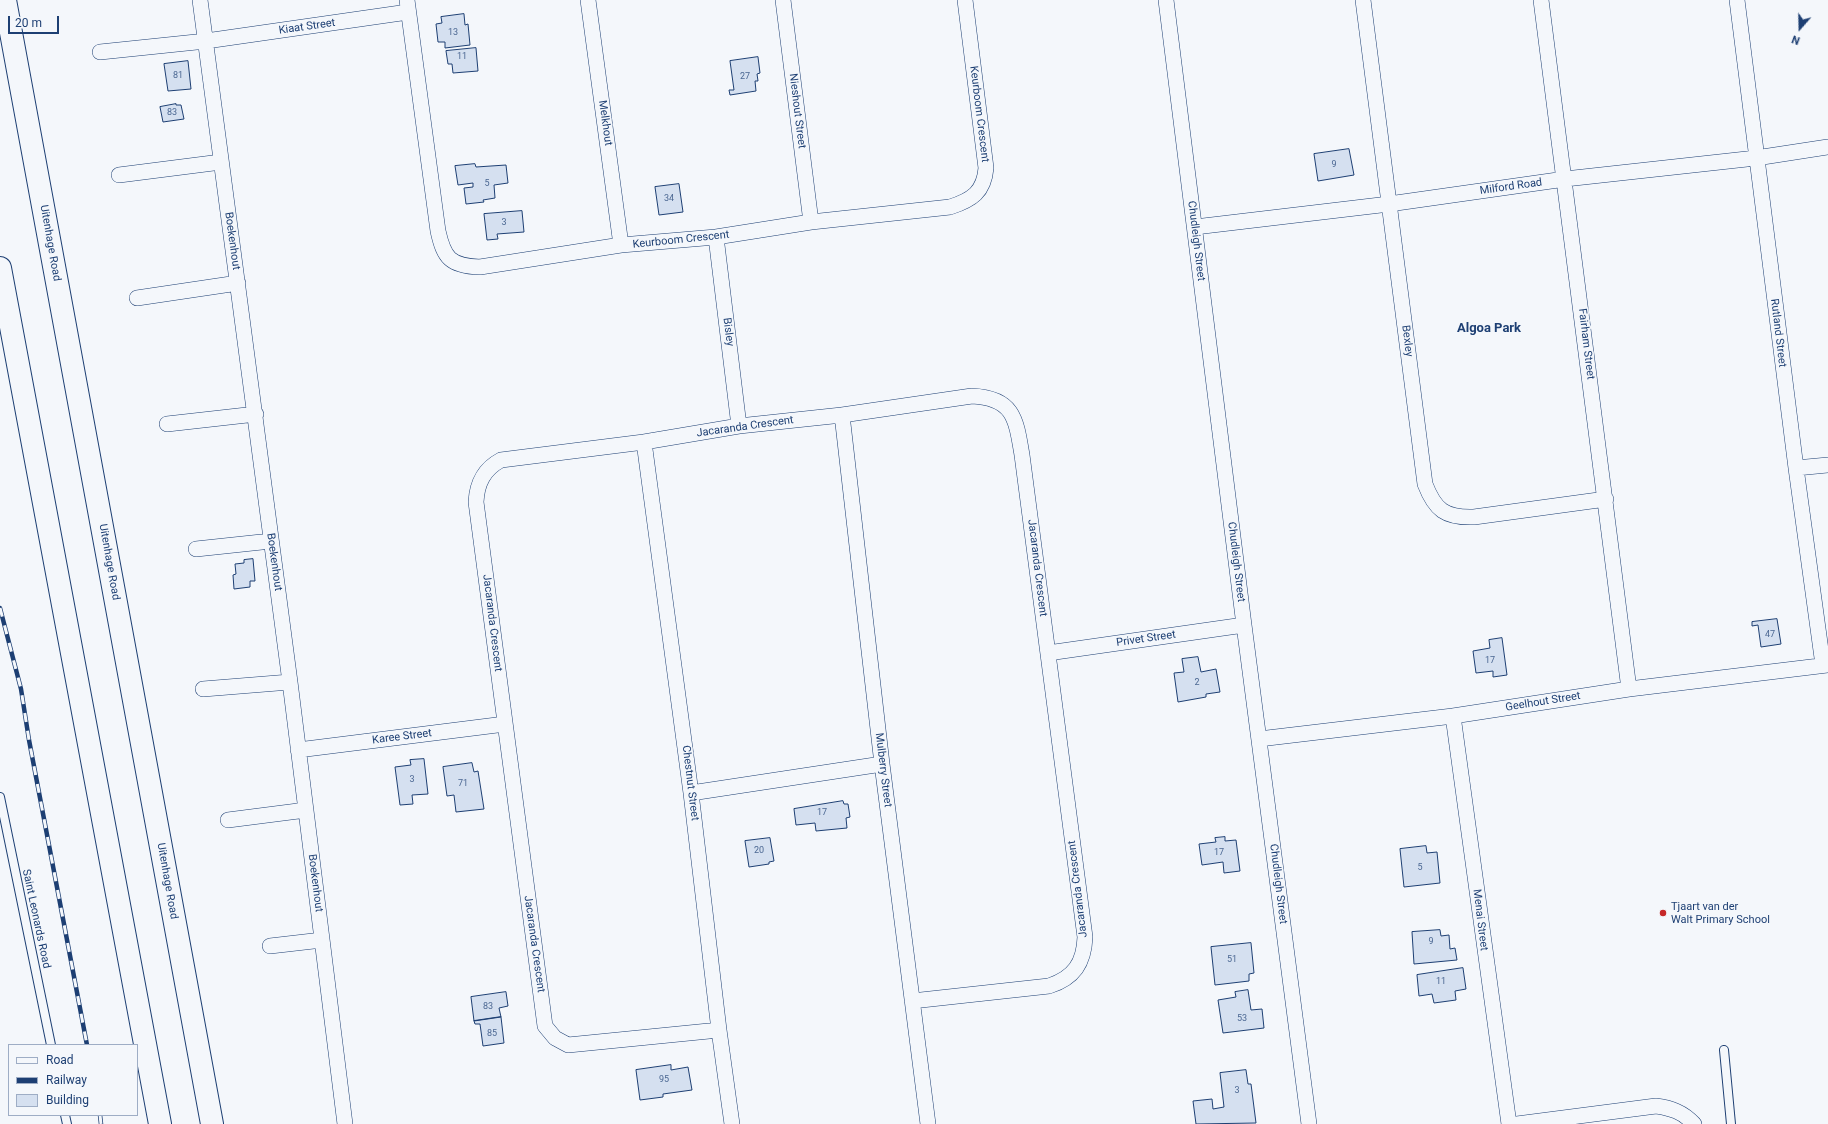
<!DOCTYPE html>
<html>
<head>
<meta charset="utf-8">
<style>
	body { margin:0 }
	#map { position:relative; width:1828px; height:1124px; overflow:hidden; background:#f4f7fb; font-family:Roboto,sans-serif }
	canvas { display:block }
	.legend { position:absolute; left:8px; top:1044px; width:130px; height:72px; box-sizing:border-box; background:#f4f7fb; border:1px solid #9eadc5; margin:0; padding:5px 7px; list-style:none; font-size:12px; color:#1d3f73 }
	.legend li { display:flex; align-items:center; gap:8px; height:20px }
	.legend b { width:20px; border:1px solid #9eadc5 }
	.north { position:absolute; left:1780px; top:8px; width:40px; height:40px; -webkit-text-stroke:3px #f4f7fb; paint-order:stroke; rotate:200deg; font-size:11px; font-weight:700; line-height:16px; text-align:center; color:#1d3f73 }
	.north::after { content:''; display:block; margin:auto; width:14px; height:18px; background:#1d3f73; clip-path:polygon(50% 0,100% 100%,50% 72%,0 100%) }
	.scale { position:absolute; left:8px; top:16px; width:51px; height:18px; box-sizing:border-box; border:2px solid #1d3f73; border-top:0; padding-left:5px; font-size:12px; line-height:14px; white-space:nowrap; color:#1d3f73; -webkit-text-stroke:3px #f4f7fb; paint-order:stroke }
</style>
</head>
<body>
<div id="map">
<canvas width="1828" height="1124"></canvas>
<ul class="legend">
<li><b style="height:5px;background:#f4f7fb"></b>Road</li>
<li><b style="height:5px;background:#1d3f73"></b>Railway</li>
<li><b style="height:11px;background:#d5e0f0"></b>Building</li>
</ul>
<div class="north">N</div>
<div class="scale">20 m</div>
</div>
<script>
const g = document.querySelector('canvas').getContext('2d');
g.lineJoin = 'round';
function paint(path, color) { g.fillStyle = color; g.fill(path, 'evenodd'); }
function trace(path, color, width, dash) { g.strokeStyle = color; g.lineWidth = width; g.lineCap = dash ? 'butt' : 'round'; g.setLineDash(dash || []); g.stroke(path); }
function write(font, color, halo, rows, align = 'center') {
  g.font = font + ' Roboto,sans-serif'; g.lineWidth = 3; g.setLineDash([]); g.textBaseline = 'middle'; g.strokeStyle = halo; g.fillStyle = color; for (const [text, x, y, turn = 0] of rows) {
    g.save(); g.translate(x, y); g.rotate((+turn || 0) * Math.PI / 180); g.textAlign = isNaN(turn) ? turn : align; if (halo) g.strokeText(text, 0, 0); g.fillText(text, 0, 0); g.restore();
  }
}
const building = new Path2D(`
	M464,14l1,11 3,-1 2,21 -25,3v-6h-7l-2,-18 6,-1 -1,-6z
	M476,48l2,23 -25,2 -1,-9h-4l-2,-13z
	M758,57l2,16 -3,1 1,7h-3l1,10 -26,4 -1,-5h5l-4,-29z
	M188,61l3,28 -23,2 -4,-27z
	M176,104v1h5l3,14 -21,3 -3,-15z
	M1349,149l5,26 -36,6 -4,-27z
	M475,164l1,3 30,-2 2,18 -14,2 1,13 -12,2 1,2 -18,2 -2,-16 9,-1v-4l-15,2 -3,-19z
	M679,184l4,28 -24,3 -4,-28z
	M522,211l2,21 -27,2 1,5 -11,1 -3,-26z
	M253,559l2,22h-5v6l-16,2 -1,-14 3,-1 -1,-10 9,-1v-3z
	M1777,619l4,25 -20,3 -3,-22 -6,1v-4z
	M1502,638l5,37 -14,2v-6l-17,2 -3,-22 17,-3 -1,-8z
	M1198,657l3,15 15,-3 4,23 -14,2v3l-28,5 -4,-29 10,-1 -2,-13z
	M424,759l4,35 -16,1 1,9 -13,1 -5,-38 16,-2 -1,-5z
	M472,763l2,9 4,-1 6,38 -28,3 -2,-17 -7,1 -4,-29z
	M843,801l1,3h4l2,13 -4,1 1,10 -31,3 -1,-8 -19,2 -2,-16z
	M1225,837v4l11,-1 4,31 -16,2 -1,-11 -21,3 -3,-21 17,-2 -1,-4z
	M770,838l4,23 -5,1v2l-20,3 -4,-26z
	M1426,846l1,7 10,-1 3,31 -36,4 -4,-38z
	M1440,930l1,6 8,-1 1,14 5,-1 2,12 -43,4 -2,-32z
	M1251,943l3,30 -5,1v7l-34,4 -4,-38z
	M1463,968l3,21 -11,2 1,9 -22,3 -2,-9 -13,2 -2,-21z
	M1248,990l3,20 11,-1 2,19 -41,5 -5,-33 18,-3 -1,-5z
	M506,992l2,14 -9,2 2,9 -27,4 -3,-24z
	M501,1017l3,26 -21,3 -3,-22h-5l-1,-3z
	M671,1065v5l17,-3 4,23 -29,4v3l-23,3 -4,-30z
	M1246,1070l2,14h3l5,39 -60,1 -3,-23 19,-2 1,10 11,-2 -4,-34z`);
const lane = new Path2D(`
	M0,797l51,248
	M1724,1050l7,74
	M65,1115l2,9`);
const street = new Path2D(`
	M200,0l90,682 55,442
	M407,0l31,231c6,27 12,35 42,36l141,-22 95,-8 95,-15 139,-15c22,-7 34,-15 36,-39l-21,-168
	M588,0l33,245
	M783,0l28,222
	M1166,0l78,625 65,499
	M1363,0l62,484c10,26 20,34 49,33l132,-18
	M1541,0l88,689
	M1737,0l59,468 27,197
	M100,52l106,-11 202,-29
	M119,175l102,-13
	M1195,227l194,-23 176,-25 191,-21 72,-11
	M716,237l23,189
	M137,298l101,-15
	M842,415l40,349 46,360
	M167,424l89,-10
	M644,442l47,351 28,237 13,94
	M1796,468l32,-3
	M196,549l75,-8
	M1048,653l196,-28
	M203,689l87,-7
	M1453,716l56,408
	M1259,739l194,-23 176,-27 199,-24
	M298,750l207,-26
	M691,793l191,-29
	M228,820l78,-10
	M270,946l52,-6
	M719,1030l-151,15 -13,-7 -10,-12 -69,-524c1,-19 8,-33 25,-42l143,-18 95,-16 103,-11 130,-19c42,2 44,23 50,59l63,482c-1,26 -11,41 -36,49l-137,15
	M1517,1124l139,-18c15,2 27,6 38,18`);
const primary = new Path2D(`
	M5,0l207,1124
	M0,268l160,856`);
const rail = new Path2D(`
	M0,608l21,81 8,51 58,305
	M100,1115l1,9`);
const markers = [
	[1663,913,4,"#c62828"]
];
const numberNames = [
	["13",453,33],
	["11",462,57],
	["81",178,76],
	["27",745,77],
	["83",172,113],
	["9",1334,165],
	["5",487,184],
	["34",669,199],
	["3",504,223],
	["47",1770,635],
	["17",1490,661],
	["2",1197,683],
	["3",412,780],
	["71",463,784],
	["17",822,813],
	["20",759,851],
	["17",1219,853],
	["5",1420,868],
	["9",1431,942],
	["51",1232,960],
	["11",1441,982],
	["83",488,1007],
	["53",1242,1019],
	["85",492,1034],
	["95",664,1080],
	["3",1237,1091]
];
const streetNames = [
	["Kiaat Street",307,27,-8],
	["Nieshout Street",797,111,83],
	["Keurboom Crescent",979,114,83],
	["Melkhout",605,123,82],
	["Milford Road",1511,187,-8],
	["Keurboom Crescent",681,240,-6],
	["Boekenhout",232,241,82],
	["Chudleigh Street",1196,241,83],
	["Uitenhage Road",50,243,80],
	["Bisley",728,332,83],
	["Rutland Street",1778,333,83],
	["Bexley",1407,341,83],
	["Fairham Street",1586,344,83],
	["Jacaranda Crescent",745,427,-8],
	["Uitenhage Road",109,562,80],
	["Boekenhout",274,562,82],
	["Chudleigh Street",1236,562,83],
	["Jacaranda Crescent",1037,568,83],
	["Jacaranda Crescent",492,623,83],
	["Privet Street",1146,639,-8],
	["Geelhout Street",1543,702,-9],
	["Karee Street",402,737,-7],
	["Mulberry Street",883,770,83],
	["Chestnut Street",690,783,83],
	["Uitenhage Road",167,881,80],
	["Boekenhout",315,883,83],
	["Chudleigh Street",1278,884,83],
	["Jacaranda Crescent",1078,889,-97],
	["Saint Leonards Road",36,919,78],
	["Menai Street",1480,920,83],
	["Jacaranda Crescent",534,944,82]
];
const poiNames = [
	["Tjaart van der",1671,907],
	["Walt Primary School",1671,920]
];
const quarterNames = [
	["Algoa Park",1489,329]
];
paint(building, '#d5e0f0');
trace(building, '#1d3f73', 1);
trace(lane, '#1d3f73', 10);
trace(street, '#1d3f73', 16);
trace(primary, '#1d3f73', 24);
trace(lane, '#f4f7fb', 8);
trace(street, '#f4f7fb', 15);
trace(primary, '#f4f7fb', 22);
trace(rail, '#1d3f73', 4.5);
trace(rail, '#f4f7fb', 3, [9]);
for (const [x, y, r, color] of markers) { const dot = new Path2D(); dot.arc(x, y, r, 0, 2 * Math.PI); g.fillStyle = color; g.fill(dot); trace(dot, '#f4f7fb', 1.5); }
write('9px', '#4b6792', null, numberNames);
write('11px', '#1d3f73', '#f4f7fb', streetNames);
write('11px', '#1d3f73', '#f4f7fb', poiNames, 'left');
write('bold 13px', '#1d3f73', '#f4f7fb', quarterNames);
</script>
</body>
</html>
